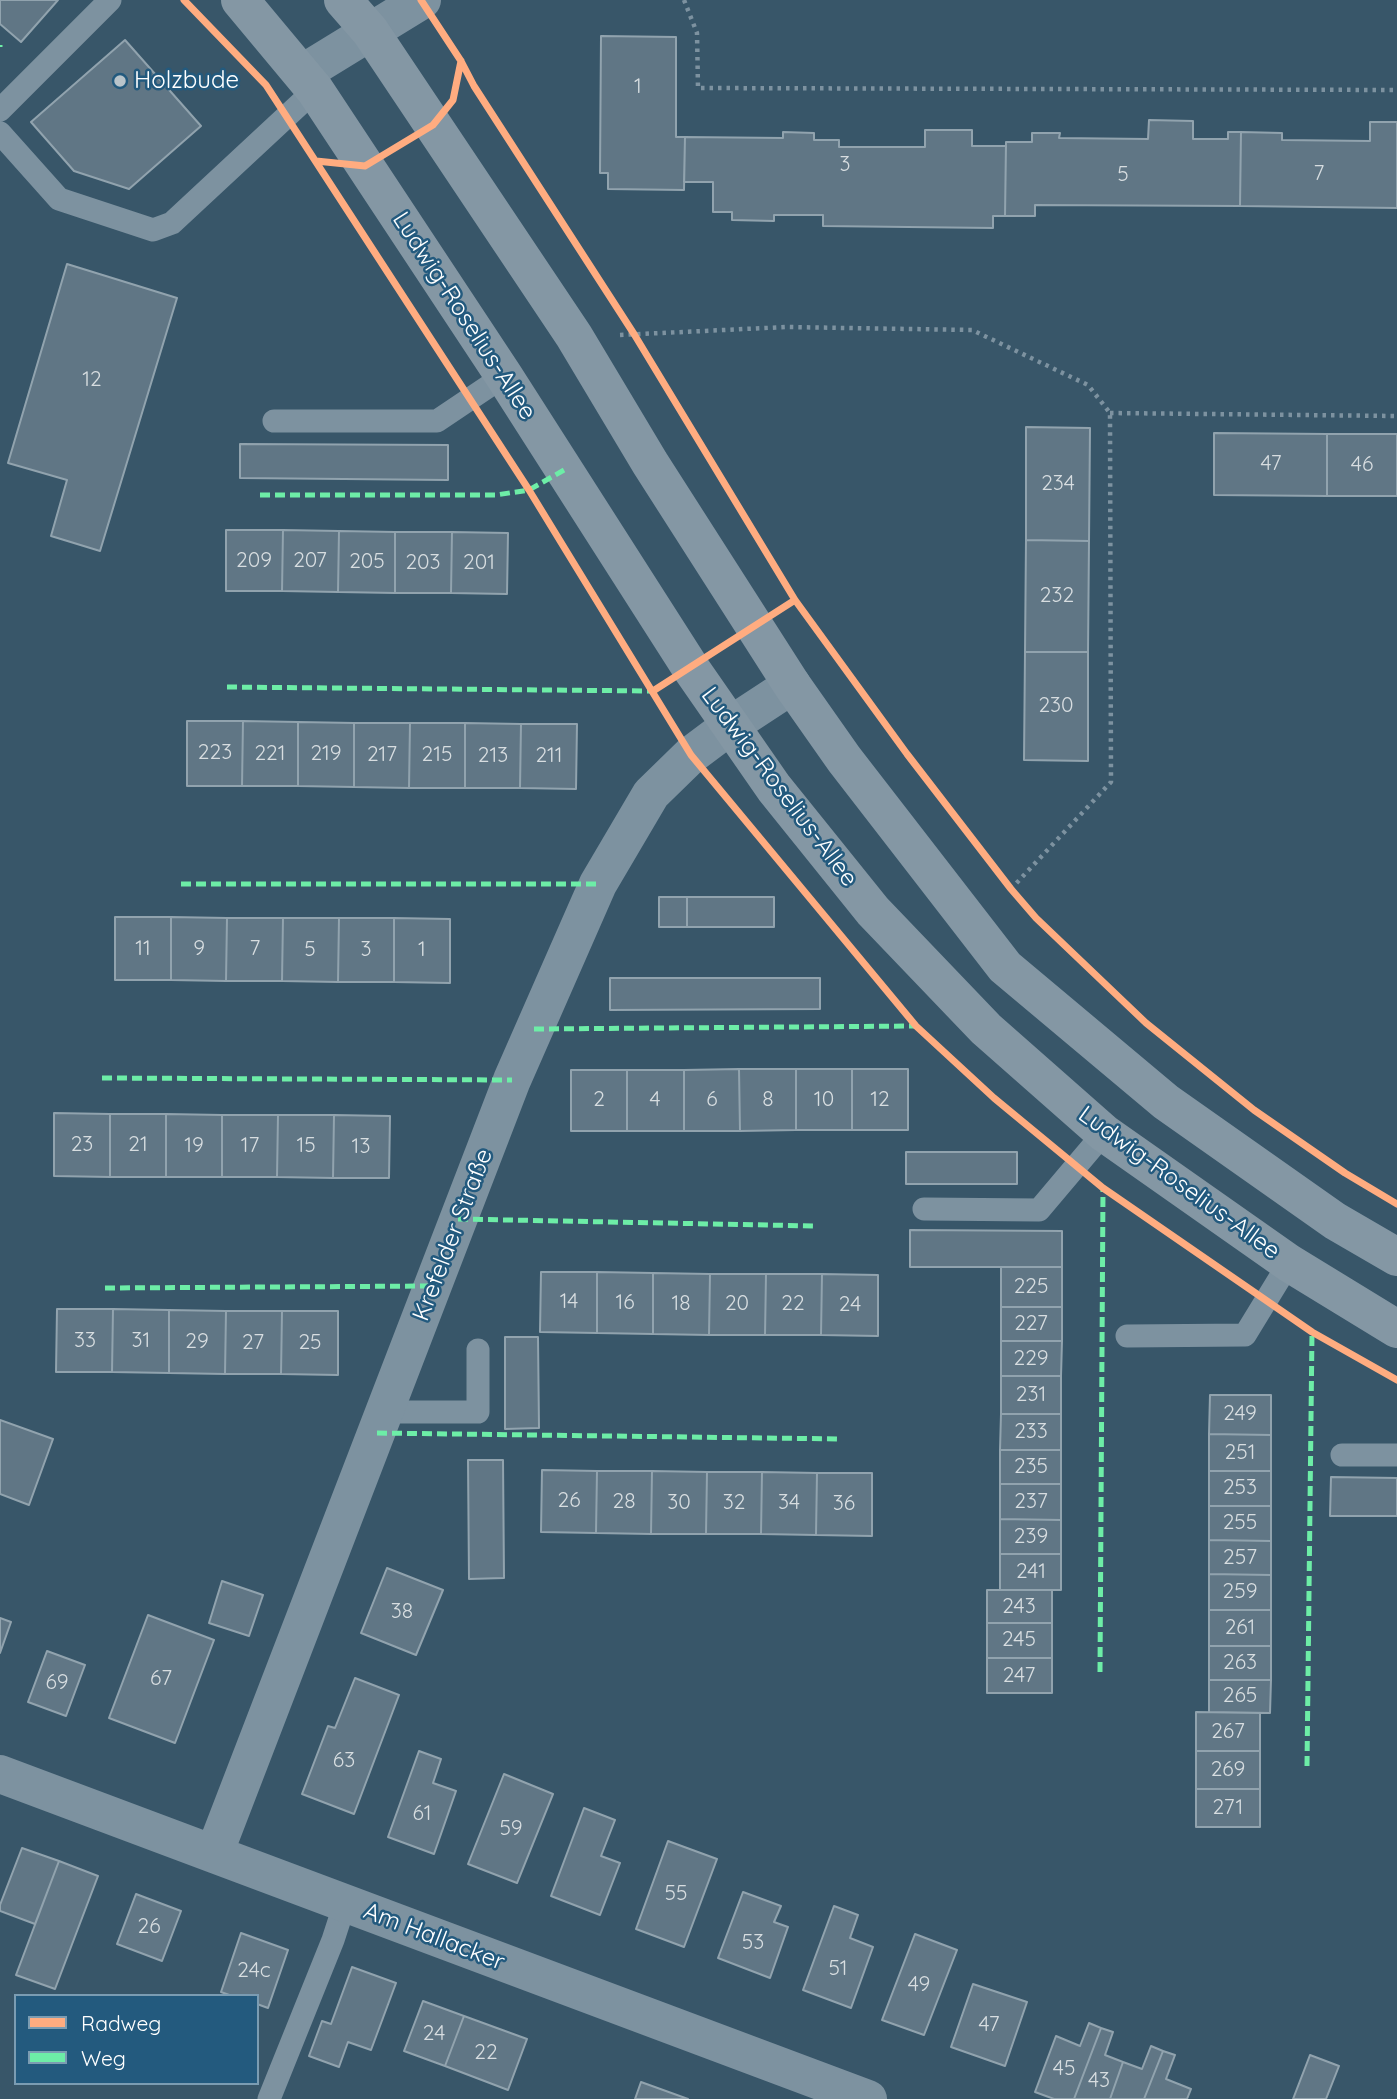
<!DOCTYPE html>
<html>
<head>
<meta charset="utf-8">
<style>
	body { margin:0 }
	#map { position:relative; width:1397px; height:2099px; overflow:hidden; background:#385669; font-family:Quicksand,sans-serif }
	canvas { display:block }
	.legend { position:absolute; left:14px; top:1994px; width:245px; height:91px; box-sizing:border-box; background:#235a7e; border:2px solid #7b9cb2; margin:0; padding:9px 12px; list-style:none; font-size:21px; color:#fff }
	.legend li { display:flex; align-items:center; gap:14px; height:35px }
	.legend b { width:35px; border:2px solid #7b9cb2 }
</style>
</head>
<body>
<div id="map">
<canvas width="1397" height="2099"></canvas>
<ul class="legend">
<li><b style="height:9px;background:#ffac80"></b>Radweg</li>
<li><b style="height:9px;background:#6deda7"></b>Weg</li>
</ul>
</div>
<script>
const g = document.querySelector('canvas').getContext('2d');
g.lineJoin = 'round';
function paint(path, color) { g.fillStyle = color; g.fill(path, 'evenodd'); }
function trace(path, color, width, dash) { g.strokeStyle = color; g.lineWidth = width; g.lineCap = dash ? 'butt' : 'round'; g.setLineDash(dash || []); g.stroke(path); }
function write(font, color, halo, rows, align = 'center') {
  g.font = font + ' Quicksand,sans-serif'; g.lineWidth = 5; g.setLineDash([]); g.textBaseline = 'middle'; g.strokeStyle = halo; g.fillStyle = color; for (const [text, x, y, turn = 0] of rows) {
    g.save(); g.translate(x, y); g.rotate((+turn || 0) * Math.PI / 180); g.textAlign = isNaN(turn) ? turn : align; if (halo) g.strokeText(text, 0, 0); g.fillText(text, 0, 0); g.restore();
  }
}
const building = new Path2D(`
	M0,0h58l-37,42 -21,-18z
	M601,36l75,1v100h9l-1,53 -76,-1v-16h-8z
	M125,40l76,86 -72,63 -55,-18 -43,-49z
	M1149,120l44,1v18h35v-7h13l-1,74 -205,-1v11h-30l1,-74h26v-9h28l-1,5 89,1z
	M1370,122h27v86l-157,-2 1,-74 41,1v7l88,1z
	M925,130h47v16h34l-1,70h-12v12l-170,-2v-11h-49v6l-42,-1v-8h-19v-30h-29l1,-45 98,1v-6l31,1v7h25v7h86z
	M67,264l110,34 -77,253 -49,-15 16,-56 -59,-17z
	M1026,427l64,1 -1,113 -63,-1z
	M1214,433l113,1v62l-113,-1z
	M1327,434h70v62h-70z
	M240,444l208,1v35l-208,-2z
	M226,530h57l-1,61h-56z
	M283,530l56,1 -1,61 -56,-1z
	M339,531l56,1v61l-57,-1z
	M395,532h57l-1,61h-56z
	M452,532l56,1 -1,61 -56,-1z
	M1026,540l63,1 -1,111h-63z
	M1025,652h63v109l-64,-1z
	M187,721h56l-1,65h-55z
	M243,721l55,1v64h-56z
	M298,722l56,1v64l-56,-1z
	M354,723h56l-1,65 -55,-1z
	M410,723h55v65h-56z
	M465,723l56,1 -1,64h-55z
	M521,724h56l-1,65 -56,-1z
	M659,897h28v30h-28z
	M687,897h87v30h-87z
	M115,917h56v63h-56z
	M171,917l56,1 -1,63 -55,-1z
	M227,918h56l-1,63h-56z
	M283,918h56l-1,64 -56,-1z
	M339,918h55v64h-56z
	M394,918l56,1v64l-56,-1z
	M610,978h210v31l-210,1z
	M739,1069h57v61l-56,1z
	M739,1069l1,62h-56v-61z
	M796,1069h56v61h-56z
	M852,1069h56v61h-56z
	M571,1070h56v61h-56z
	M627,1070h57v61h-57z
	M54,1113l56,1v63l-56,-1z
	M110,1114h56v63h-56z
	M166,1114l56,1v62h-56z
	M222,1115h56l-1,62h-55z
	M278,1115h56l-1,63 -56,-1z
	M334,1115l56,1 -1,62h-56z
	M906,1152h111v32h-111z
	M910,1230l152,1v36h-152z
	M1001,1267h61v40h-61z
	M541,1272h56v61l-57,-1z
	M597,1272l56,1v61l-56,-1z
	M653,1273l57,1 -1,61 -56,-1z
	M710,1274h56l-1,61h-56z
	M766,1274h56l-1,61h-56z
	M822,1274l56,1v61l-57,-1z
	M1001,1307h61v34h-61z
	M57,1309h56l-1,63h-56z
	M113,1309l56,1v63l-57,-1z
	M169,1310l57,1 -1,63 -56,-1z
	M226,1311h56l-1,63h-56z
	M282,1311h56v64l-57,-1z
	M505,1337h33l1,91 -34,1z
	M1001,1341h61l-1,35h-60z
	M1001,1376h60v38h-60z
	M1210,1395h61v40l-62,-1z
	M1001,1414h60v36h-61z
	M0,1420l53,19 -24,66 -29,-11z
	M1209,1434l62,1v36h-62z
	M1000,1450h61v34h-61z
	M468,1460h35l1,118 -35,1z
	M542,1470l55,1 -1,62 -55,-1z
	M597,1471h55l-1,63 -55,-1z
	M652,1471l55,1 -1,62h-55z
	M1209,1471h62v35h-62z
	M707,1472h55l-1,62h-55z
	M762,1472l55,1 -1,62 -55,-1z
	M817,1473h55v63l-56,-1z
	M1331,1477l66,1v38h-67z
	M1000,1484h61v36l-61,-1z
	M1209,1506h62v35l-62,-1z
	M1000,1519l61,1v34h-61z
	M1209,1540l62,1v34l-62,-1z
	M1000,1554h61v36h-61z
	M387,1568l56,22 -27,65 -55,-22z
	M1209,1574l62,1v35h-62z
	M222,1581l41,14 -14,41 -40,-13z
	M987,1590h65v33h-65z
	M1209,1610h62v36h-62z
	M148,1615l66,25 -39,103 -66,-25z
	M0,1618l11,4 -11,31z
	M987,1623h65v35h-65z
	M1209,1646h62v34h-62z
	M47,1651l38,14 -19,51 -38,-14z
	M987,1658h65v35h-65z
	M355,1678l44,17 -45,119 -52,-20 26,-68 7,2z
	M1209,1680h62l-1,33 -61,-1z
	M1196,1712l64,1v38h-64z
	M419,1751l22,8 -8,24 23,8 -22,63 -46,-17z
	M1196,1751h64v38h-64z
	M504,1774l49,20 -36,89 -49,-19z
	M1196,1789h64v38h-64z
	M584,1808l31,12 -14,36 19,7 -20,52 -49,-19z
	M668,1841l49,18 -33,88 -48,-18z
	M22,1848l37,13 -24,63 -35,-13v-6z
	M59,1861l39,15 -43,113 -39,-14z
	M743,1892l38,14 -7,16 14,5 -18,51 -52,-20z
	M136,1894l45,17 -19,50 -45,-17z
	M834,1906l24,9 -8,23 23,9 -22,61 -48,-18z
	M241,1933l47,17 -20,58 -11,-4v-8h-25l-11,-4z
	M915,1934l42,16 -33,85 -42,-15z
	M352,1967l44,16 -25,67 -23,-8 -9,25 -30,-11 13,-35 9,3z
	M973,1984l54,18 -22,64 -54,-19z
	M423,2001l41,15 -19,50 -41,-15z
	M464,2016l63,23 -19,51 -63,-24z
	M1089,2023l12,5 -27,71h-20l-19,-7 21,-56 24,10z
	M1101,2028l12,4 -8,23 18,7 -13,37h-36z
	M1151,2046l12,5 -19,48h-34l13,-37 19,7z
	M1163,2051l12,4 -9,24 25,10 -4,10h-43z
	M1310,2055l29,11 -13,33h-33z
	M641,2082l47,17h-53z`);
const path = new Path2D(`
	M684,0l13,33 1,55 699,2
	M620,335l166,-8 186,3 116,55 22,28 1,369 -100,107
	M1110,413l287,3`);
const lane = new Path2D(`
	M0,110l110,-110
	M0,133l59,66 94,31 19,-7 143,-133
	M274,421h163l67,-45
	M924,1209l115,1 65,-77
	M1127,1336l118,-1 44,-72
	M384,1412h94v-62
	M1342,1455h55
	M269,2099l64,-159 12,-37`);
const street = new Path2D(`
	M303,73l119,-73
	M0,1774l868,325
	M214,1854l298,-774 86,-196 53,-90 40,-39 40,-30 61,-40`);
const secondary = new Path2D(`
	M240,0l75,90 189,286 186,291 84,121 99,123 113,118 118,104 185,130 108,66
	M343,0l27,31 204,305 76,127 142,222 52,74 161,208 161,135 169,119 62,36`);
const quiet = new Path2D(`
	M0,45v2
	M260,495h236l33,-5 35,-20
	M227,687l426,4
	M181,884h417
	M534,1029l382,-3
	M102,1078l410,2
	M458,1219l358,7
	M105,1288l328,-2
	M377,1433l465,6
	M1100,1672l3,-484
	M1307,1766l5,-434`);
const cycleway = new Path2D(`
	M184,0l82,85 263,405 162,265 225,271 78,72 109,90 209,144 85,48
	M421,0l40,61 13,25 160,248 161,266 112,154 104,135 25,29 110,105 108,87 91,63 52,31
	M316,161l49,5 68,-41 20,-25 8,-39
	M653,691l142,-91`);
const markers = [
	[120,81,7,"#b9c4ca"]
];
const numberNames = [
	["1",638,87],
	["3",845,165],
	["7",1319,174],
	["5",1123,175],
	["12",92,380],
	["47",1271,464],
	["46",1362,465],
	["234",1058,484],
	["209",254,561],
	["207",310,561],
	["205",367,562],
	["203",423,563],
	["201",479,563],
	["232",1057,596],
	["230",1056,706],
	["223",215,753],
	["221",270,754],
	["219",326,754],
	["217",382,755],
	["215",437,755],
	["213",493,756],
	["211",549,756],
	["11",143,949],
	["9",199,949],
	["7",255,949],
	["5",310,950],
	["3",366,950],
	["1",422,950],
	["2",599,1100],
	["4",655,1100],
	["6",712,1100],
	["8",768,1100],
	["10",824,1100],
	["12",880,1100],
	["23",82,1145],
	["21",138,1145],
	["19",194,1146],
	["17",250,1146],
	["15",306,1146],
	["13",361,1147],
	["225",1031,1287],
	["14",569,1302],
	["16",625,1303],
	["18",681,1304],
	["20",737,1304],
	["22",793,1304],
	["24",850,1305],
	["227",1031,1324],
	["33",85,1341],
	["31",141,1341],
	["29",197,1342],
	["27",253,1343],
	["25",310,1343],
	["229",1031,1359],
	["231",1031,1395],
	["249",1240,1414],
	["233",1031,1432],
	["251",1240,1453],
	["235",1031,1467],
	["253",1240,1488],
	["26",569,1501],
	["28",624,1502],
	["237",1031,1502],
	["30",679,1503],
	["32",734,1503],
	["34",789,1503],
	["36",844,1504],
	["255",1240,1523],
	["239",1031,1537],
	["257",1240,1558],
	["241",1031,1572],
	["259",1240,1592],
	["243",1019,1607],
	["38",402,1612],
	["261",1240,1628],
	["245",1019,1640],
	["263",1240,1663],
	["247",1019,1676],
	["67",161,1679],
	["69",57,1683],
	["265",1240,1696],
	["267",1228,1732],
	["63",344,1761],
	["269",1228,1770],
	["271",1228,1808],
	["61",422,1814],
	["59",511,1829],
	["55",676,1894],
	["26",149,1927],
	["53",753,1943],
	["51",838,1969],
	["24c",254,1971],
	["49",919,1985],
	["47",989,2025],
	["24",434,2034],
	["22",486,2053],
	["45",1064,2069],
	["43",1099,2081]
];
const poiNames = [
	["Holzbude",134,81]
];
const streetNames = [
	["Ludwig-Roselius-Allee",464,316,57],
	["Ludwig-Roselius-Allee",779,787,53],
	["Ludwig-Roselius-Allee",1179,1183,36],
	["Krefelder Straße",453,1235,-69],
	["Am Hallacker",434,1937,21]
];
paint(building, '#607685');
trace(building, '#91a3ae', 2);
trace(path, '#7d92a0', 4.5, [3.5, 5]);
trace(lane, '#7d92a0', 23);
trace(street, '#7d92a0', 38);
trace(secondary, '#8497a4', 38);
trace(quiet, '#6deda7', 5, [10, 5]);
trace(cycleway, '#ffac80', 7);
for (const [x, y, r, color] of markers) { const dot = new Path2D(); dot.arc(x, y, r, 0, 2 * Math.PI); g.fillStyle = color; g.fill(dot); trace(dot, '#235a7e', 2.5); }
write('21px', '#d7dde0', null, numberNames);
write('24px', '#fff', '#235a7e', poiNames, 'left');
write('24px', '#fff', '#235a7e', streetNames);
</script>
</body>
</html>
